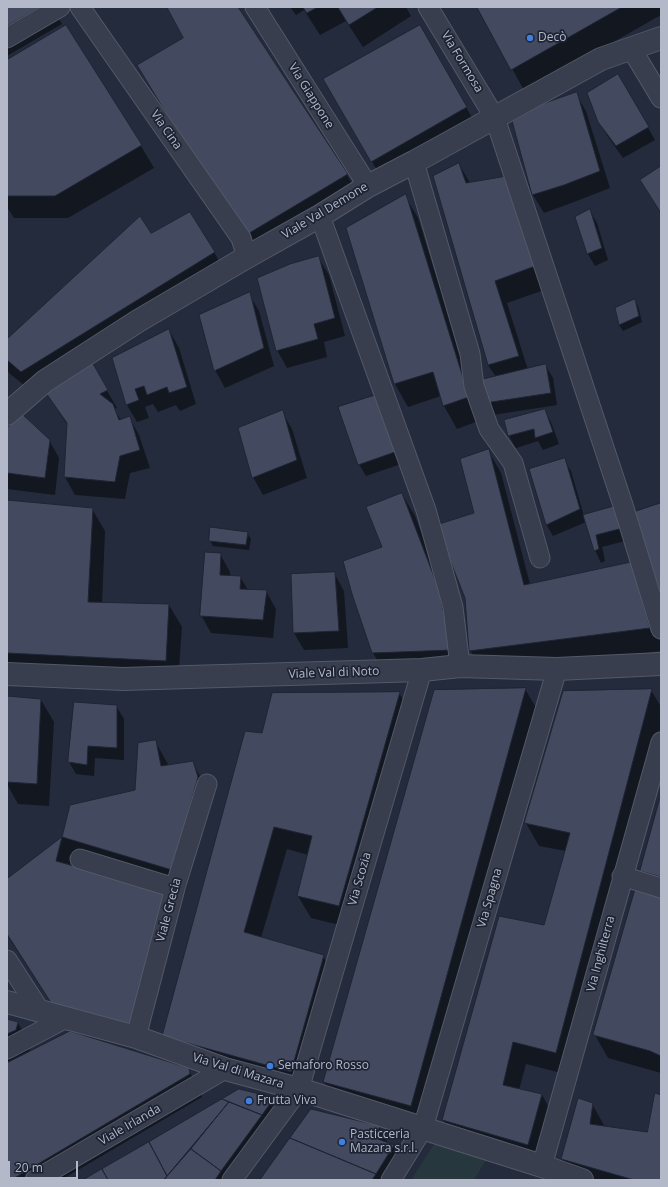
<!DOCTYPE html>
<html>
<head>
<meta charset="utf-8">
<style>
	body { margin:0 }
	#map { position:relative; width:668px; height:1187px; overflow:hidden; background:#242b3d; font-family:"Open Sans",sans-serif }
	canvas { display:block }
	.frame { position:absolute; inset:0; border:8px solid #b3b9c8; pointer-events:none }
	.scale { position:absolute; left:8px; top:1161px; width:70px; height:18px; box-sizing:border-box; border:2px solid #b3b9c8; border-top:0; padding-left:5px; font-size:12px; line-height:14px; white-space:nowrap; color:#b3b9c8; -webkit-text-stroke:3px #1d2332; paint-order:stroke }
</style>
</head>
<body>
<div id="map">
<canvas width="668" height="1187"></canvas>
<div class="frame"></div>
<div class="scale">20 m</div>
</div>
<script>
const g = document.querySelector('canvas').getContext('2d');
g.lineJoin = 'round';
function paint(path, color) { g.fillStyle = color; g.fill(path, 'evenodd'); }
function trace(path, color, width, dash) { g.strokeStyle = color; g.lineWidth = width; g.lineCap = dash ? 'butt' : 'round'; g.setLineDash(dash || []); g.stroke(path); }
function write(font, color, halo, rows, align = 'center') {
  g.font = font + ' "Open Sans",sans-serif'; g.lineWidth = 3.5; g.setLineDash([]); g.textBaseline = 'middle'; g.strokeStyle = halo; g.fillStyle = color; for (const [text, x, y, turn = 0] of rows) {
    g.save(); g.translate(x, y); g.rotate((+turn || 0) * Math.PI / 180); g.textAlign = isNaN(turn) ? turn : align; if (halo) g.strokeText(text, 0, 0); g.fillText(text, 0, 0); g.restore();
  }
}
const green = new Path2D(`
	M434,1144l52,16 -12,20h-63z`);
const shadow = new Path2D(`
	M7,7h45l10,17 -55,32z
	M168,7h69l110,168 13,22 -105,63 -71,-222z
	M290,7h116l5,9 -48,31 -17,-26 -26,14 -16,-25 -8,5z
	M478,7h183v8l-136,77z
	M420,26l59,104 -94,54 -61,-104z
	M7,61l134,85 13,22 -86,50h-54l-7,-11z
	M618,76l37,64 -32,18 -17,-24 -7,-12z
	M576,94l10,17 24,77 -36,14 -30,11 -11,-18 -20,-73z
	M459,164l11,19 36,-5 44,110 -43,15 21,67 18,-4 7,12 4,27 -64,10 -7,-12 10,-26 -8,-12 -54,-188z
	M405,196l13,22 63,202 -24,9 -13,-23 -3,-10 -33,11 -13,-23 -48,-155z
	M590,211l7,12 11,37 -13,6 -7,-12 -12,-37z
	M151,234l63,18 13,23 -192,119 -26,-21 -2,-4v-29z
	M318,257l11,18 16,61 -21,6 3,15 -40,11 -10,-18z
	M249,294l10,17 15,55 -49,22 -10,-18z
	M635,301l3,5 4,16 -19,9 -4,-6 -3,-16z
	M169,330l10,18 17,56 -16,7 -4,-6 -18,7 -5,-8 -8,3 4,11 -12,4 -10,-17 -14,-47z
	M91,363l26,45 -3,1 7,11 8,-3 10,18 11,33 -20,5 -5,26 -50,-4 -10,-18 3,-51 -21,-33z
	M375,396l26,68 -35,12 -7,-12z
	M544,410l7,12 8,22 -16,6 -5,-9 -22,7 -7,-12 -4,-15z
	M282,412l10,17 15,49 -44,17 -10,-18z
	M7,430l42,10 10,18 -4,37 -48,-6z
	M488,450l13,23 29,111 114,2 17,59v6l-178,22 -13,-23 5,-137z
	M564,459l7,12 13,45 31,-9 14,33 -27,7 3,14 -4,2 -6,-13 -9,-28 -33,14 -7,-12z
	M402,494l13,22 36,95 14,61 -79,3 -13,-22 10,-105z
	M7,501l85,8 13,22 -3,73 67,1 13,22 -4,56 -171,-9z
	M247,533l4,6 -2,11 -36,-4 -3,-6z
	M220,554l10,18v4l10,1 8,13 18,1 10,18 -3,29 -62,-5 -10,-18z
	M334,573l10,18 4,57 -44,2 -10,-17z
	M525,689l13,22 -115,417 -86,-23 -13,-23 111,-391z
	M651,690l10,17v18l-92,350 -43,-11 -7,26 23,5 13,23 -15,49 -84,-24 -13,-23 57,-203 45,9 21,-75 -27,-5 -13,-23z
	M399,693l13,22 -60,213 -41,-10 -13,-22 10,-41 -21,-6 -26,89 62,18 13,23 -32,115 -141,-58 100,-302z
	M7,697l34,3 13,22 -5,84 -31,-2 -11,-20z
	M116,706l8,13v41l-29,-2 -1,18 -18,-2 -7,-12z
	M155,741l14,25 23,-4 13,23 6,16 -26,91 -110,-33 -2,8 92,26 13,23 -36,135 -47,-13v2l93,29 13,23 1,5 -141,83h-54v-160l11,3 13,23 -2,7 41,-21 -63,-97v-55l56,-43 73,-46z
	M661,798v98l-7,-2 -13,-23z
	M661,898v175l-53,-15 -13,-23z
	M240,1090l34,9 7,12 -51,69h-145z
	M661,1096v84h-87l-12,-21 30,-55 13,23 43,6z
	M379,1127l10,18 4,1 10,18 -10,16h-132z`);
const building = new Path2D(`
	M7,7h33l-33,19z
	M167,7h71l110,167 -107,64 -104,-173 46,-27z
	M303,7h15l-11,6z
	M338,7h40l-29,18z
	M477,7h145l-111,63z
	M66,25l76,120 -87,51h-48v-136z
	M420,25l47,82 -96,55 -48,-83z
	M618,74l31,53 -33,19 -18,-24 -11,-29z
	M577,92l23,79 -36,14 -32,10 -20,-74 30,-17z
	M459,163l7,20 41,-7 31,89 -43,16 24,75 -31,9 -55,-189z
	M661,166v47l-21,-33z
	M406,194l63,203 -26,9 -10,-34 -39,12 -48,-156z
	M590,209l12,39 -15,6 -12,-37z
	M190,212l25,40 -194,120 -14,-12v-21l133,-123 11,17z
	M319,256l16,62 -21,6 4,15 -42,12 -19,-73 33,-14z
	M250,292l14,56 -50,23 -15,-56z
	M635,299l4,17 -20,9 -4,-17z
	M169,329l18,58 -18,6 -2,-6 -20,8 -3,-9 -9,3 4,11 -13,5 -14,-47z
	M92,362l16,28 -8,4 13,10 6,16 11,-4 10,34 -20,6 -5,26 -51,-5 3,-54 -21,-30z
	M546,364l5,29 -66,10 -5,-23z
	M376,395l19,57 -37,13 -20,-58z
	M545,409l8,23 -18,6 -1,-9 -26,7 -4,-16z
	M283,410l14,50 -45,18 -14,-50z
	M21,413l29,27 -5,38 -38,-5v-45z
	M489,449l35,136 107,-23 19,66 -181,23 -4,-53 -29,-73 38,-12 -14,-54z
	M565,458l15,51 -34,16 -17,-56z
	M402,493l36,94 14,63 -80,3 -20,-59 -9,-33 39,-14 -16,-40z
	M7,500l86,8 -5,94 81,2 -3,57 -159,-8z
	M661,503v92l-27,-83z
	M615,506l8,22 -27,7 3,14 -5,2 -11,-36z
	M210,527l38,5 -2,13 -37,-4z
	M205,552l16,1 -1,22 21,1 -1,13 27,1 -4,30 -63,-4z
	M335,572l4,59 -46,2 -2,-59z
	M526,688l-115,418 -88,-24 111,-392z
	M652,689l-96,364 -43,-11 -10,43 39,9 -14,51 -86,-25 57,-204 45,9 26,-92 -46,-10 39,-132z
	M400,692l-61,214 -42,-10 15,-60 -38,-9 -30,105 80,23 -33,117 -129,-36 83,-305 17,2 10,-40z
	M7,696l34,3 -4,85 -30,-2z
	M74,702l43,3v43l-29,-2 -1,19 -19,-3z
	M156,740l5,26 32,-5 5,16 -26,93 -110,-33 8,-32 65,-15 3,-47z
	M661,794v83l-21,-6z
	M62,837l-6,24 110,31 -36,136 -75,-19 -48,-75v-55z
	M635,890l26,7v159l-11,-5 -57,-16z
	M7,1019l11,3 -2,8 -9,4z
	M70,1031l119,37 1,6 -179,106h-4v-117z
	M239,1089l21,5 14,4 -12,17 -40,-16z
	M655,1093l6,2v85h-27l-73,-21 17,-61 15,5 -3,21 57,8z
	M222,1099l7,3 -62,74 -18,-34z
	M229,1102l33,13 -41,56 -30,-22z
	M311,1109l69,17 -5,12 19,7 -18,29 -86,-36z
	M290,1138l86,36 -4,6h-112z
	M149,1142l18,34 -3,4h-56l-6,-11z
	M191,1149l30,22 -6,9h-51z
	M102,1169l6,11h-25z`);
const minor = new Path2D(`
	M80,7l161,231 6,19
	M255,7l113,179
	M428,7l67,111 128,387 38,124
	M7,38l53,-31
	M631,48l30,50
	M414,162l56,192 4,32 15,43 24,34 27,95
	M320,216l106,294 27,97 7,59
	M80,859l95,29
	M622,876l39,12
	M7,960l33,51
	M136,1037l39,-149 32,-104
	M7,1049l59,-31
	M542,1166l119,-424
	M35,1180l190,-111
	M232,1180l67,-91 123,-419
	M391,1180l32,-52 134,-459`);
const tertiary = new Path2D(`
	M7,414l38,-33 93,-60 109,-64 73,-41 48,-30 46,-24 187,-103 60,-21
	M7,674l116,5 299,-9 38,-4 97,3 104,-5
	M7,1002l129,35 89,32 74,20 243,77 40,14`);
const markers = [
	[530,38,4,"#3f7fe0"],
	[270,1066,4,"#3f7fe0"],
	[249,1101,4,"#3f7fe0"],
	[342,1142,4,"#3f7fe0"]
];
const poiNames = [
	["Decò",538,38],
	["Semaforo Rosso",278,1066],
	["Frutta Viva",257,1101],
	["Pasticceria",350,1135],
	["Mazara s.r.l.",350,1149]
];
const streetNames = [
	["Via Formosa",462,62,59],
	["Via Giappone",311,96,58],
	["Via Cina",166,130,55],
	["Viale Val Demone",325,211,-31],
	["Viale Val di Noto",334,673,-2],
	["Via Scozia",360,879,-74],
	["Via Spagna",490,898,-74],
	["Viale Grecia",169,910,-75],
	["Via Inghilterra",601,954,-75],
	["Via Val di Mazara",238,1071,17],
	["Viale Irlanda",130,1125,-30]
];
paint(green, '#26383e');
paint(shadow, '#0007');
paint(building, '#434a5f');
trace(building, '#1f2534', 1);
trace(minor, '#535968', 21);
trace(tertiary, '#535968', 24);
trace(minor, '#383e4d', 19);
trace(tertiary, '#383e4d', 22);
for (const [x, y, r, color] of markers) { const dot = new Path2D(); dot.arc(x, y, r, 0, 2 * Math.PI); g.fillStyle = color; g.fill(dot); trace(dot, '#1d2332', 1.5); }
write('12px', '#b3b9c8', '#1d2332', poiNames, 'left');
write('12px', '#b3b9c8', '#1d2332', streetNames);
</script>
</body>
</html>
